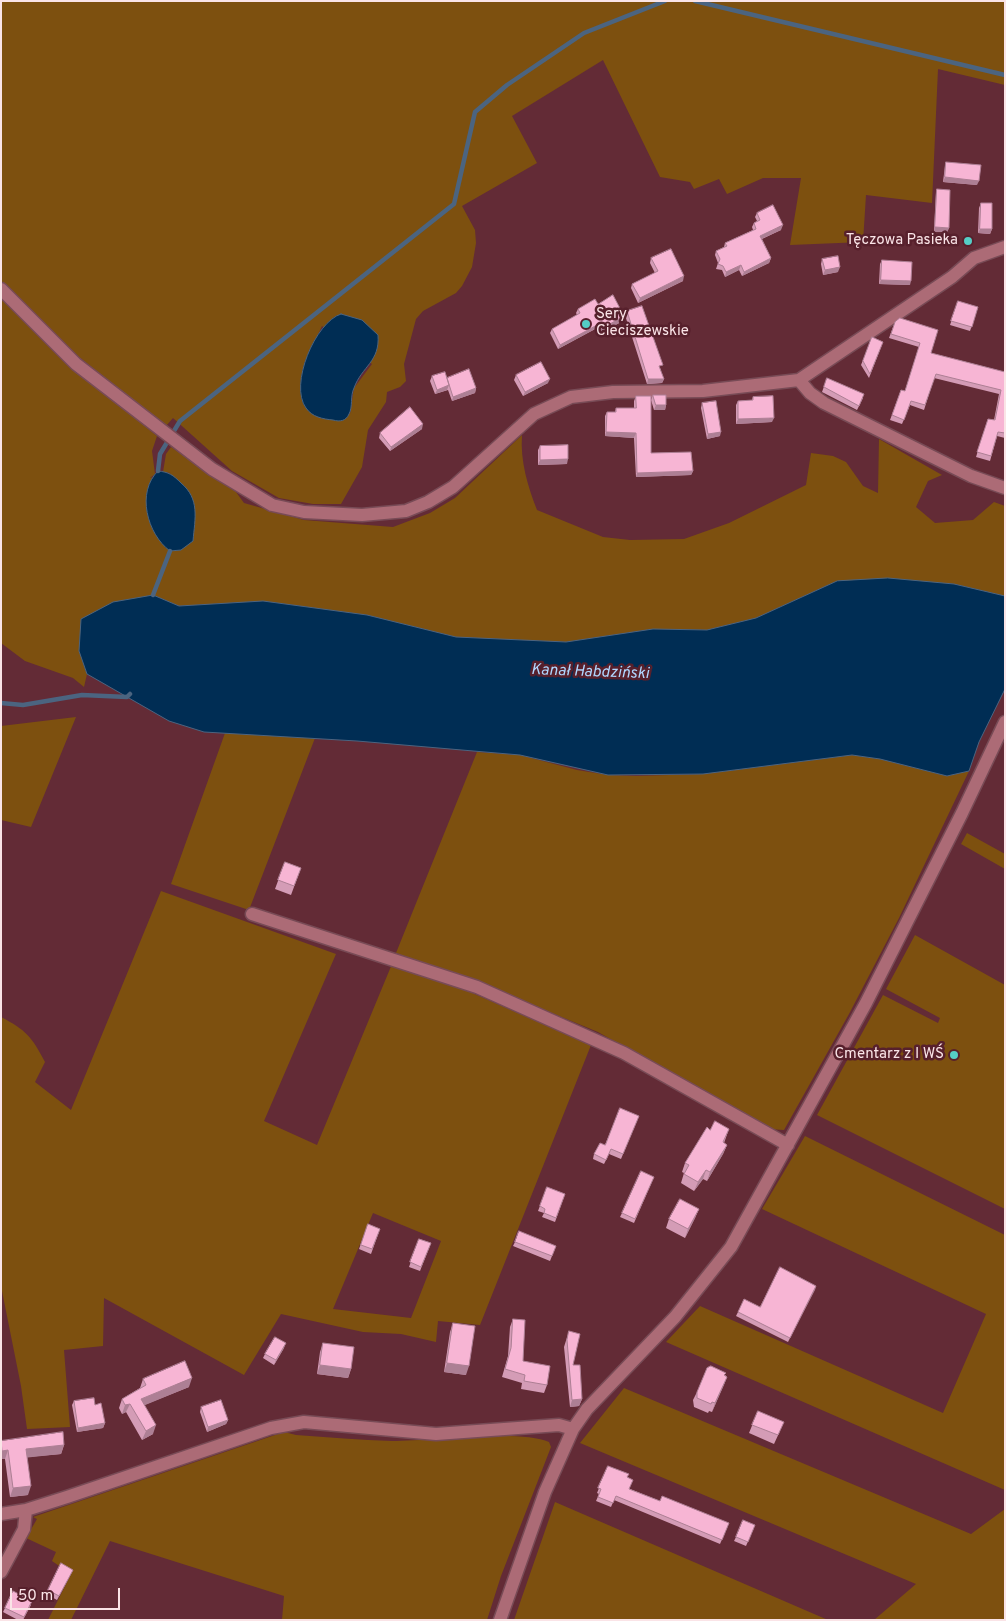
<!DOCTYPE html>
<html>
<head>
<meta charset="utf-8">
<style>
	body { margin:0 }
	#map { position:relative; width:1006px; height:1621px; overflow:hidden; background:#632b36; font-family:Overpass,sans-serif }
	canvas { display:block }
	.frame { position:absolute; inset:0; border:2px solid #fae4e7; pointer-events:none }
	.scale { position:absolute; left:10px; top:1588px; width:110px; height:22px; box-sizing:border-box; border:2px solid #fae4e7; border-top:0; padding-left:6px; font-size:15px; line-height:18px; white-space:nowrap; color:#fae4e7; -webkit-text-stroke:4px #57202c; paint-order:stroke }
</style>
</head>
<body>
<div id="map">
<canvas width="1006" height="1621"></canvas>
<div class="frame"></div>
<div class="scale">50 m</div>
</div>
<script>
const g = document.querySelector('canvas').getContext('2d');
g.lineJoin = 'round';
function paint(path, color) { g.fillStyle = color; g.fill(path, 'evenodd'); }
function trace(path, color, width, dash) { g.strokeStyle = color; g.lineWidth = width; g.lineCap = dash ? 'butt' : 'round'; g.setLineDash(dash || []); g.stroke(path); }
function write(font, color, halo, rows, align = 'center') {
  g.font = font + ' Overpass,sans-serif'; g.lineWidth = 5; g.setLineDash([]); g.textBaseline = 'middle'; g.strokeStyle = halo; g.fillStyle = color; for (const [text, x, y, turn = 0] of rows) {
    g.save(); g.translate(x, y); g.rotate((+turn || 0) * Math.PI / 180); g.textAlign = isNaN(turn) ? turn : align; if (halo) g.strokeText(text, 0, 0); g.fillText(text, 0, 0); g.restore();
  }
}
const green = new Path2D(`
	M1,1h1004v84l-67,-16 -6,134 -66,-8 -3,47 -73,3 11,-67h-38l-36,16 -8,-15 -25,10 -4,-7 -30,-5 -57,-117 -91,56 25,47 -75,43 13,24 1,13 -4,24 -10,19 -6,7 -33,18 -7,8 -12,45 2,17 -6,6 -13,5 -1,10 -18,28 -6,37 -21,37h-28l-34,-6 -47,-27 -59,-53 -7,8 -97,-77 -26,-26 15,32 99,81 -5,15 3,23 -5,4 21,-5 -8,-1 3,-18 5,-7 65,45 8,11 60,17 89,7 37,-14 25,-15 67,-63c-2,26 6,52 15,75l66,27 27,3 54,-1 45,-16 77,-38 5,-32 22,3 13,6 17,24 15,7 1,-54 63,36 -14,6 -12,26 19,16 38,-3 21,-18 11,4v90l-51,-12 -117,-3 -81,37 -49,12 -54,-1 -87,13 -110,-5 -89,-22 -104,-14 -84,5 -26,-11 -74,56 8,23 -3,13 -11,-9 -48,-17 -24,-18zM322,326l50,38 -18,24 -4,26 -48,-37 3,-15z
	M76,717l-45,110 -30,-7v-94z
	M225,733l90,5 -66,172 -78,-26z
	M477,752l43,3 57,15 31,5 28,1 67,-2 149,-19 28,4 67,17 22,-5 -70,147 -50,96 -65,116 -16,-1 -170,-97 -124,-51 -78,-28z
	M967,833l38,21v15l-44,-25z
	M161,891l175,63 -72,167 53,24 75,-181 69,24 130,57 -111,280 -42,-4 -2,21 -35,-8 -38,-2 -82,-18 -37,61 -140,-77 -1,48 -39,4 6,77 -43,2 -6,-43 -20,-100v-269c25,13 31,20 44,45l-10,20 36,28zM373,1213l68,28 -30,77 -78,-9z
	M915,935l90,50v224l-188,-94 66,-120 55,28 2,-5 -54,-29z
	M805,1136l200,99v255l-339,-148 34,-36 243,107 43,-99 -224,-105z
	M624,1388l347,146 34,-25v111h-131l42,-36 -336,-141z
	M284,1432l12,3c32,2 64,5 96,6 35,0 130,-12 157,1l2,5 -50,129 -14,44h-205l2,-24 -174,-55 -39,79h-23l23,-46 -19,-13 4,-9 -30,-14 11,-19 -4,-2z
	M555,1502l273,118h-314z`);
const water = new Path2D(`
	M341,314l21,6 16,15c2,27 -16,31 -24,53 -4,8 -1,19 -5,26 -3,7 -9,8 -16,6 -10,-1 -21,-3 -27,-12 -17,-23 9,-86 35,-94z
	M158,471c11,1 15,4 23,12 19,16 14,35 12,58l-12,9 -11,1c-23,-17 -34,-59 -12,-80z
	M888,578l66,6 51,12v93l-26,53 -10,29 -22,5 -67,-17 -28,-4 -149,19 -95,1 -88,-20 -163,-14 -153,-9 -35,-11 -82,-47 -8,-23 2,-32 32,-17 40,-7 26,11 84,-5 104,14 89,22 110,5 87,-13 54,1 49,-12 81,-37z`);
const stream = new Path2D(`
	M695,1l310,74
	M158,471l2,-17 20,-33 274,-217 21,-92 32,-27 77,-52 81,-32
	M153,595l17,-44
	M1,703l22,2 59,-10 45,2 3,-3`);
const minor = new Path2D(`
	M1,289l75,75 136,105 60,36 32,7 58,3 44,-4 22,-9 25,-15 81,-73 37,-17 42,-5 90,-1 96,-11 153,-103 22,-19 31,-11
	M799,380l11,13 14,10 147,73 34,12
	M252,914l225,73 147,66 164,92
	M1,1514l25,-4 41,-13 204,-69 33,-6 132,12 123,-9 14,4
	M1,1572l23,-43 2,-19
	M500,1620l45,-128 28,-63 14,-20 88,-92 56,-70 135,-244 96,-190 43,-91`);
const wall = new Path2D(`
	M946,162l31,23 -34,-3 2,-16z
	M937,189l12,39 -2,4h-13l2,-39z
	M981,203l11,26 -2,5 -12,-1 1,-25z
	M757,213l24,17 -19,9 9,19 -2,5 -27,13 -3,-6 -14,7 -3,-7 -6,-1 2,-6 -3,-8 1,-4 8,-4 1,-4 28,-13 -1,-3 2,-4 3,-2 -2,-4z
	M651,258l32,23 -45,22 -7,-15 1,-4 23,-11 -5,-10z
	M822,259l16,13 -15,3 -2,-11z
	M882,260l28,25 -31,-1 1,-20z
	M958,301l20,6 -8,24 -20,-6z
	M598,304l26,12 -1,5 -23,12 -3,-5 -39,21 -8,-16 2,-4 25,-14 -1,-2 2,-4z
	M627,311l34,59h-1l4,9 -2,4 -15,1 -22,-69z
	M900,318l31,35 74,19v66l-8,-2 -7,25 -14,-4 12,-38 6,1 5,-26 -65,-16 -10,32 -14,-5 -8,19 -12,-4 11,-30 4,1 14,-44 -30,-9 6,-16z
	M872,337l11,5 -14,36 -8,-13z
	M516,375l32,8 -25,13 -9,-16z
	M432,376l14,2 30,10 -1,5 -23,8 -4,-11 -13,4 -5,-13z
	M827,378l36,20 -6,12 -35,-18z
	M653,395l13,10 -1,5h-11l-3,-10v53l42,18 -2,4 -55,2 -2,-39 -29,-2v-20l2,-4h8l1,-4h18v-7l2,-5 15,4z
	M753,397l19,25 -36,2v-19l2,-4 14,-1z
	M702,403l18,33 -13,3 -6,-31z
	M422,429l-32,22 -11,-13 1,-5z
	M540,446l27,18 -29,1v-15z
	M285,862l16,6 -10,27 -16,-6z
	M639,1116l-18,43 -12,-5 -5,10 -11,-5 1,-5z
	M729,1129l-5,14 3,2 -4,9 -16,27 -4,-2 -9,12 -13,-8 3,-10 -2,-1 3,-9 25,-33z
	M654,1177l-20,46 -14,-6 2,-4z
	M547,1187l18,7 -10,28 -13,-5 2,-4 -6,-2z
	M699,1209l-4,9 -10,20 -19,-10 3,-9z
	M368,1224l12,5 -9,25 -12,-5z
	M419,1239l12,4 -11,28 -11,-4z
	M515,1242l41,4 -6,15 -37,-15z
	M816,1286l-28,56 -52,-26 2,-4 22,-5z
	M513,1319l10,42 24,24 -3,8 -23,-4 1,-6 -20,-6 6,-21 2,-29z
	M453,1323l13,52 -22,-3 6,-40z
	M569,1331l4,34 9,34 -3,7 -9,1 -6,-60z
	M323,1343l28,26 -3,9 -31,-4 3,-22z
	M284,1348l-10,17 -11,-7 2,-4z
	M725,1375l2,2 -15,35 -3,-1 -1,2 -14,-6 -1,-7 4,-8z
	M143,1379l46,8 -45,18 9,29 -11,6 -16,-28 -4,2 -3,-6 3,-9 18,-11z
	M74,1401l21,4 10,18 -2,5 -26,4 -5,-27z
	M201,1407l27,13 -2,4 -19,8 -7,-20z
	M758,1411l22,20 -6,13 -25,-11z
	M1,1441l63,4 -3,9 -34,3 1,38 -18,2 -5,-38h-4z
	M608,1466l19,11 3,12 30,12 69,22 -9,21 -106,-44 -3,7 -15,-6 3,-7 -2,-1z
	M755,1525l-9,21 -12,-5 2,-4z
	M73,1570l-16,30 -11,-6 2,-4z
	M31,1605l-8,15h-5l-15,-8 2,-4z`);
const shadedWall = new Path2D(`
	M945,177l34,4 -2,4 -34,-3z
	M783,225l-2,5 -22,10 1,-4z
	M935,227l14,1 -2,4h-13z
	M980,229h12l-2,5 -12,-1z
	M771,258l-2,5 -27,13 2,-4z
	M741,265l-2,5 -14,7 1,-5z
	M840,267l-2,5 -15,3 2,-5z
	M684,276l-1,5 -45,22 2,-5z
	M881,280l30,1 -1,4 -31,-1z
	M624,316l-1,5 -23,12 1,-4z
	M599,324l-2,4 -39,21 2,-4z
	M550,379l-2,4 -25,13 2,-4z
	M648,379h16l-2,4 -15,1z
	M449,385l-2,5 -12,4 2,-4z
	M476,388l-1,5 -23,8 1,-4z
	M656,405h10l-1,5h-11z
	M774,418l-2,4 -36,2 2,-5z
	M423,424l-1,5 -32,22 1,-4z
	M606,432l30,1 -2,5 -29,-2z
	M721,432l-1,4 -13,3 1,-5z
	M568,459l-1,5 -29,1 2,-5z
	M693,471l-2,4 -55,2 1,-4z
	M727,1145l-4,9 -16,27 3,-9z
	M706,1170l-3,9 -9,12 4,-9z
	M699,1209l-4,9 -10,20 3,-9z
	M816,1286l-1,4 -27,52z
	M286,1343l-2,5 -10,17 2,-5z
	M447,1363l22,3 -3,9 -22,-3z
	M320,1365l31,4 -3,9 -31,-4z
	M727,1377l-3,8 -12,27 3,-9z
	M192,1378l-3,9 -51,21 3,-9z
	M582,1399l-3,7 -9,1 2,-7z
	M130,1404l-4,8 -4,2 3,-9z
	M228,1420l-2,4 -19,8 1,-5z
	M105,1423l-2,5 -26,4 1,-4z
	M156,1425l-3,9 -11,6 4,-9z
	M64,1445l-3,9 -38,4 3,-9z
	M8,1450l-3,9h-4l1,-8z
	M31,1486l-3,9 -18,2 3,-9z`);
const building = new Path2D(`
	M946,162l35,3 -2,16 -34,-4z
	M937,189l13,1 -1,38 -14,-1z
	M981,203h11v26h-12z
	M773,205l10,20 -23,11 11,22 -27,14 -3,-7 -15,7 -3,-6 -5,-2 2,-5 -4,-8 11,-5 -2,-3 31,-14 -2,-6 6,-3 -3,-7z
	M671,249l13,27 -44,22 -8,-14 26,-13 -7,-13z
	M838,256l2,11 -15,3 -3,-11z
	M882,260l30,2 -1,19 -30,-1z
	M613,295l11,21 -23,13 -2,-5 -39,21 -8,-16 28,-16 -2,-4 17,-10 3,5z
	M958,301l20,6 -6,20 -21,-6z
	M642,306l21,59 -4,1 5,13h-16l-21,-68z
	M900,318l38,12 -7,23 74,19v61l-7,-1 -7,24 -14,-4 11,-33 7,1 6,-30 -65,-16 -11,31 -14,-4 -7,19 -12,-5 9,-25 4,1 15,-48 -29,-9 4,-12z
	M872,337l11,5 -13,32 -7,-13z
	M541,362l9,17 -25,13 -9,-17z
	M469,369l7,19 -23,9 -6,-19z
	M445,372l4,13 -12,5 -5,-14z
	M827,378l37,16 -5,12 -35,-19z
	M653,395h13v10h-10z
	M636,396h15v57l40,-1 2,19 -56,2 -1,-40 -30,-1 1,-20h9v-4h20z
	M773,396l1,22 -36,1v-18l15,-1v-3z
	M716,401l5,31 -13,2 -6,-31z
	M410,407l13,17 -32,23 -11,-14z
	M568,445v14l-28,1v-14z
	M285,862l16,6 -7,18 -16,-6z
	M620,1108l19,8 -16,38 -12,-5 -5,11 -12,-6 6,-11 5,2z
	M715,1121l14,8 -6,13 4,3 -17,27 -4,-2 -8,12 -14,-8 5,-9 -4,-2 22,-36 3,3z
	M641,1171l13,6 -19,42 -13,-6z
	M547,1187l18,7 -9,24 -12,-5 1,-4 -5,-3z
	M680,1199l19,10 -11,20 -19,-10z
	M368,1224l12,5 -8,20 -11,-4z
	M519,1231l37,15 -4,10 -37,-14z
	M419,1239l12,4 -10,24 -11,-5z
	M780,1267l36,19 -26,52 -52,-26 6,-13 16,8z
	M513,1319l12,1 -2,41 27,5 -3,19 -23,-4 1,-6 -20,-6 6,-21z
	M453,1323l22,3 -6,40 -22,-3z
	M569,1331l11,3 -7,31h7l2,34 -10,1 -5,-60z
	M275,1337l11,6 -10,17 -11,-6z
	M323,1343l31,4 -3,22 -31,-4z
	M185,1361l7,17 -51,21 15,26 -10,6 -16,-27 -5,1 -3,-6 24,-14 -3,-6z
	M711,1366l15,7 -2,2 3,2 -12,26 -3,-1 -1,2 -14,-6v-6l10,-24z
	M94,1398l1,7 6,-2 4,20 -27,5 -4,-27z
	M221,1400l7,20 -20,7 -7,-20z
	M758,1411l26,11 -6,13 -26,-10z
	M63,1432l1,13 -38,4 5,37 -18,2 -5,-38 -6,1 -1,-10z
	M608,1466l21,8 -2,3 6,3 -4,9 31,12 2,-5 67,27 -7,17 -106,-44 -3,7 -15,-6 3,-8 -3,-1z
	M743,1520l12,5 -7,17 -12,-5z
	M61,1563l12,7 -14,26 -11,-6z
	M13,1591l19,10 -8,16 -19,-9z`);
const markers = [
	[968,241,5,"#55cec6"],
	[586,324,5,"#55cec6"],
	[954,1055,5,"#55cec6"]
];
const poiNames = [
	["Tęczowa Pasieka",958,241],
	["Sery",596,315,"left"],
	["Cieciszewskie",596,332,"left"],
	["Cmentarz z I WŚ",944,1055]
];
const waterNames = [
	["Kanał Habdziński",590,673,2]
];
paint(green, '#7d500f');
paint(water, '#002d54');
trace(water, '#4b6480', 1);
trace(stream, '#4b6480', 4.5);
trace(minor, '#784b56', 15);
trace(minor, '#ac6b76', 12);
paint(wall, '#d49cb6');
paint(shadedWall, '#ad7f94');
paint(building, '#f7b5d4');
trace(building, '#ad7f94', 1);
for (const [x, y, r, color] of markers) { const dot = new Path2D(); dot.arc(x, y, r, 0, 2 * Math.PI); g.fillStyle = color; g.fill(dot); trace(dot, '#57202c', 2); }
write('15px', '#fae4e7', '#57202c', poiNames, 'right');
write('italic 16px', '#b0d7ff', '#57202c', waterNames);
</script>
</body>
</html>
